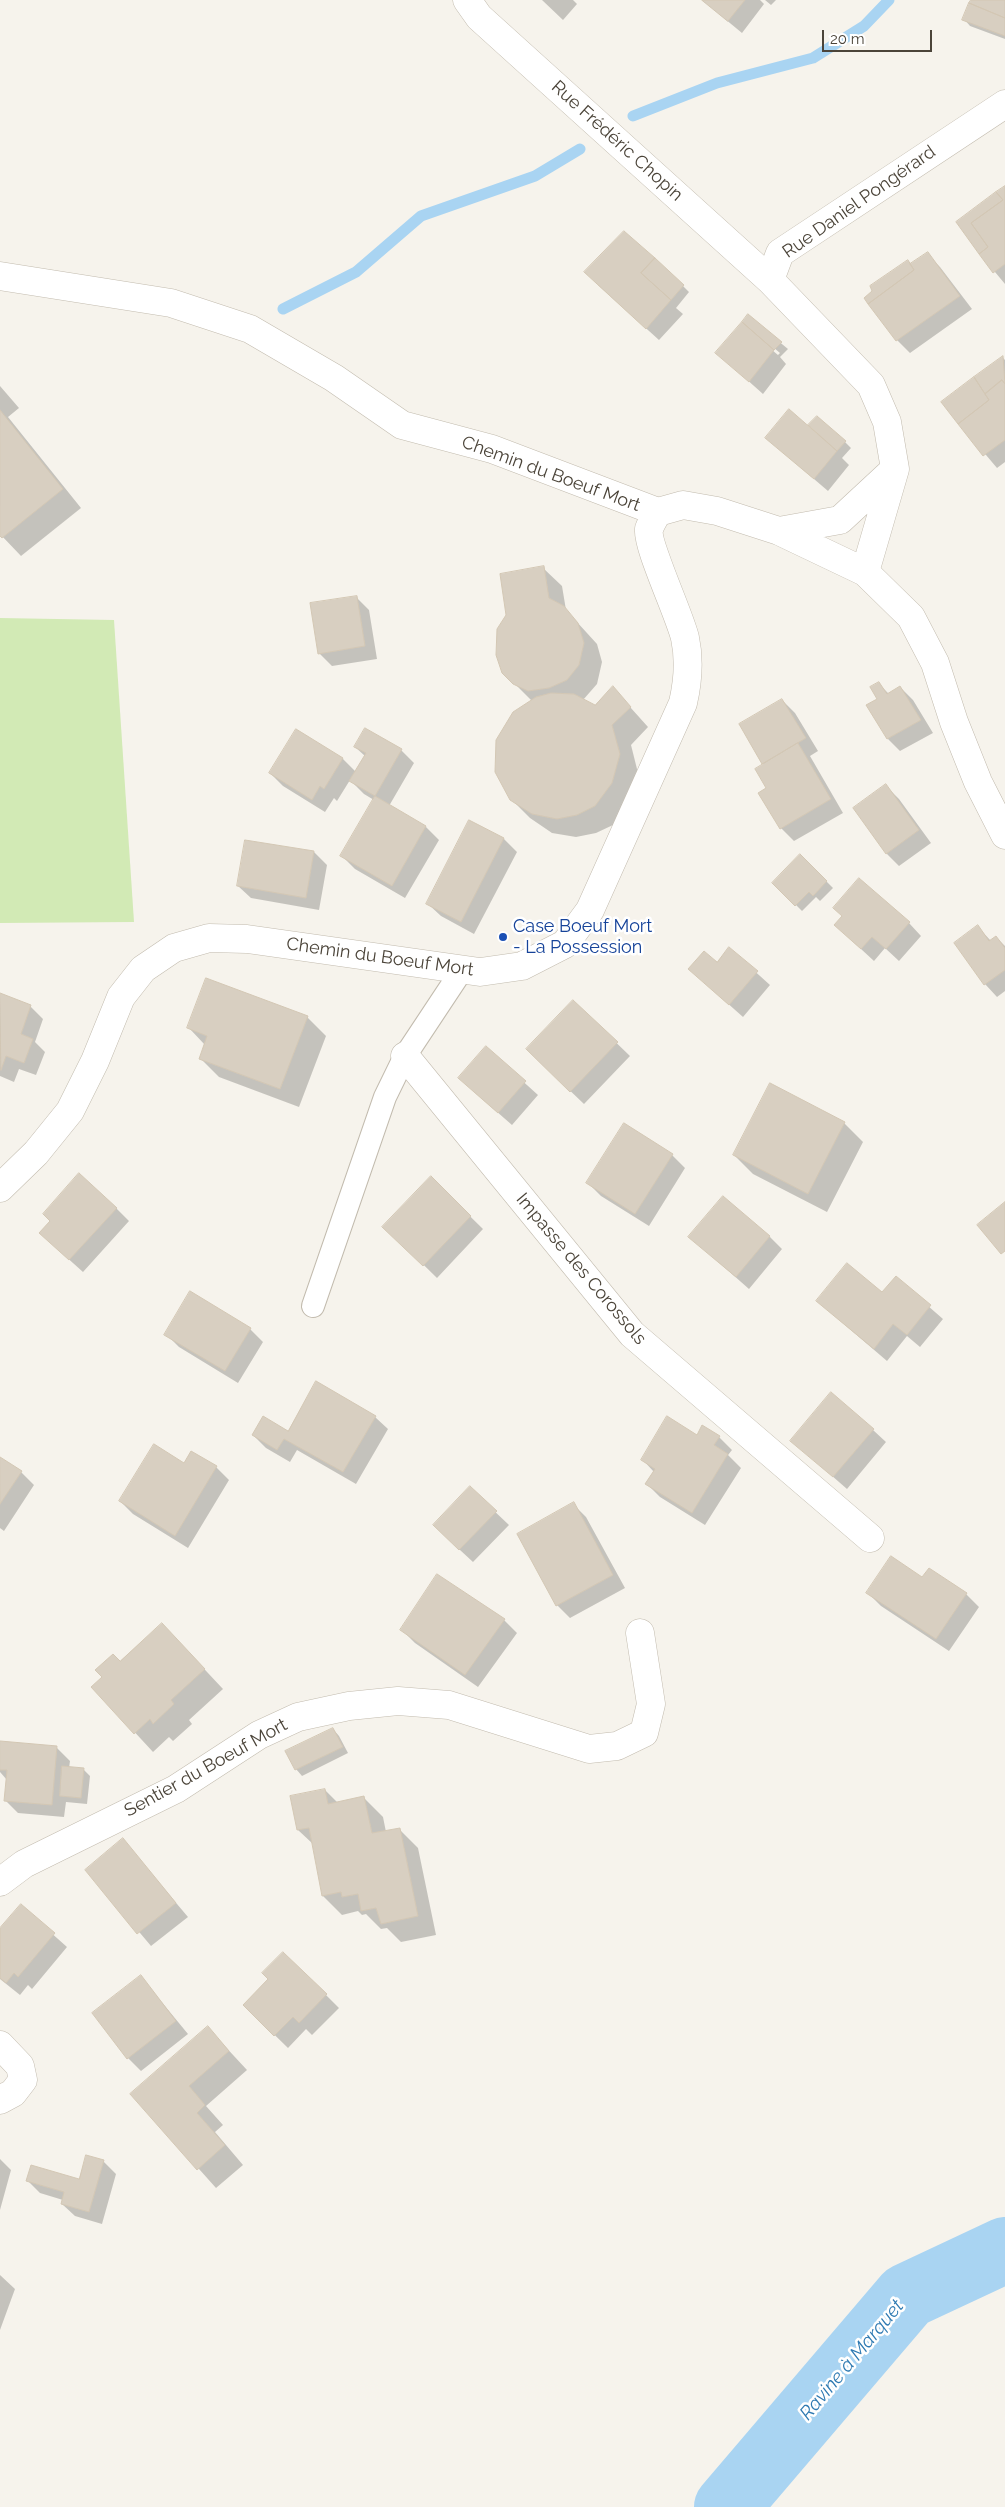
<!DOCTYPE html>
<html>
<head>
<meta charset="utf-8">
<style>
	body { margin:0 }
	#map { position:relative; width:1005px; height:2507px; overflow:hidden; background:#f6f3ec; font-family:Raleway,sans-serif }
	canvas { display:block }
	.scale { position:absolute; left:822px; top:30px; width:110px; height:22px; box-sizing:border-box; border:2px solid #4b4439; border-top:0; padding-left:6px; font-size:15px; line-height:18px; white-space:nowrap; color:#4b4439; -webkit-text-stroke:4px #fff; paint-order:stroke }
</style>
</head>
<body>
<div id="map">
<canvas width="1005" height="2507"></canvas>
<div class="scale">20 m</div>
</div>
<script>
const g = document.querySelector('canvas').getContext('2d');
g.lineJoin = 'round';
function paint(path, color) { g.fillStyle = color; g.fill(path, 'evenodd'); }
function trace(path, color, width, dash) { g.strokeStyle = color; g.lineWidth = width; g.lineCap = dash ? 'butt' : 'round'; g.setLineDash(dash || []); g.stroke(path); }
function write(font, color, halo, rows, align = 'center') {
  g.font = font + ' Raleway,sans-serif'; g.lineWidth = 5; g.setLineDash([]); g.textBaseline = 'middle'; g.strokeStyle = halo; g.fillStyle = color; for (const [text, x, y, turn = 0] of rows) {
    g.save(); g.translate(x, y); g.rotate((+turn || 0) * Math.PI / 180); g.textAlign = isNaN(turn) ? turn : align; if (halo) g.strokeText(text, 0, 0); g.fillText(text, 0, 0); g.restore();
  }
}
const green = new Path2D(`
	M0,618l114,2 20,302 -134,1z`);
const shadow = new Path2D(`
	M542,0h31l4,4 -14,16z
	M702,0h58l4,4 -22,29z
	M765,0h11l-5,5z
	M972,0h33v39l-35,-13 -6,-7z
	M1005,188v96l-25,-30z
	M927,254l13,13 32,42 -62,44 -13,-13 11,-79 4,4z
	M598,285l85,1 6,6 -13,16 7,6 -24,26z
	M748,316l40,33 -8,8 6,7 -23,30 -46,-41zM749,327l31,26 -2,2 -31,-26z
	M1003,358l2,2v102l-8,6 -38,-45z
	M0,386l19,22 -11,9 73,91 -60,48 -21,-22z
	M819,434l26,8 6,6 -9,10 7,7 -21,26 -62,-53z
	M543,568l19,18 4,24 31,34 5,18 -5,22 -14,16 12,6 18,-18 35,39 -17,18 7,28 -25,52 -17,8 -20,4 -24,-4 -22,-15 -19,-19 21,-98 -29,-29z
	M356,597l13,13 8,49 -45,7 -13,-13z
	M879,684l10,10 11,-7 13,13 20,33 -33,18 -12,-12 -9,-40z
	M782,700l13,13 23,38 -8,5 33,57 -49,28 -13,-13 -13,-40 -4,-24 -24,-39z
	M297,730l46,29 13,13 9,-16 -10,-9 46,3 13,13 -25,43 37,21 13,13 -34,58 -50,-29 -13,-13 32,-56 -10,-6 -14,-14 -13,21 -3,-3 -9,14 -42,-26 -13,-13z
	M886,786l13,13 32,44 -32,23 -12,-12z
	M470,822l34,17 13,13 -43,82 -33,-18 -13,-12z
	M246,841l68,11 13,13 -8,45 -68,-12 -13,-12z
	M800,855l33,33 -13,13 -4,-4 -14,14 -28,-28z
	M909,923l12,13 -22,25 -14,-13 -11,13 -26,-24z
	M978,927l13,14 5,-4 9,9v45l-8,6 -12,-13z
	M729,948l41,37 -27,32 -54,-48 28,-6z
	M0,995l30,11 13,13 -8,23 10,10 -9,23 -17,-6 -5,13 -14,-6z
	M573,1001l57,55 -46,48 -44,-42z
	M307,1017l19,19 -27,71 -80,-30 -19,-19 5,-13 -16,-17z
	M486,1048l52,47 -26,30 -40,-35z
	M844,1123l19,19 -36,70 -74,-38 -19,-19z
	M624,1125l48,30 13,13 -36,58 -48,-30 -13,-13z
	M431,1178l52,51 -46,49 -53,-52z
	M116,1208l13,13 -46,51 -29,-26z
	M690,1237h80l12,12 -33,40z
	M896,1278l47,41 -23,28 -13,-11 -20,25 -70,-60 65,-7z
	M250,1329l13,13 -25,41 -59,-36 -13,-13z
	M375,1417l13,12 -32,55 -59,-34 -7,12 -24,-14 -13,-13 35,-3z
	M873,1430l13,12 -39,47 -55,-48z
	M697,1437h22l13,13 -4,5 13,13 -36,57 -45,-28 -13,-13 7,-12 -12,-13z
	M192,1453l24,14 13,13 -41,68 -55,-34 -13,-13 65,-37z
	M0,1458l21,14 13,13 -30,46 -4,-3z
	M470,1488l39,37 -36,37 -26,-24z
	M573,1504l13,13 39,71 -55,30 -13,-13z
	M923,1579l43,15 13,13 -30,44 -68,-45 -13,-13z
	M504,1620l13,13 -39,54 -63,-44 -13,-13z
	M162,1624l61,65 -34,31 3,4 -19,17 -4,-4 -16,15 -60,-65z
	M333,1729l6,7 9,17 -46,23 -6,-7z
	M0,1743l57,5 13,13 -1,7 14,1 7,7 -3,28 -21,-2 -2,15 -46,-4 -13,-13 2,-20 -7,-8z
	M325,1790l13,13 26,-5 19,19 3,15 13,-3 19,19 18,87 -35,7 -14,-14 -6,1 -15,-15 -4,1 -4,-4 -16,4 -19,-19 -10,-52 -15,-14z
	M123,1840l65,77 -37,29 -64,-76z
	M21,1906l46,41 -35,42 -4,-4 -8,10 -20,-16v-49z
	M141,1977l47,57 -47,37 -13,-13z
	M326,1995l13,13 -27,27 -6,-6 -18,19 -44,-43z
	M208,2028l39,42 -41,36 17,19 -8,7 28,33 -27,23 -84,-94z
	M0,2159l11,11 -11,40z
	M103,2161l13,13 -14,50 -27,-8 -13,-12 1,-4 -23,-7 -13,-13h53z
	M0,2275l15,14 -15,41z`);
const stream = new Path2D(`
	M633,116l84,-33 96,-25 51,-32 25,-26
	M283,309l73,-37 65,-56 114,-40 45,-27`);
const river = new Path2D(`
	M727,2507l180,-211 98,-46`);
const building = new Path2D(`
	M702,0h43l-17,21z
	M971,0h34v18l-36,-15z
	M969,3l36,15v18l-43,-16z
	M1005,186v78l-12,9 -14,-19 9,-7 -17,-24 32,-23 -7,-8z
	M996,192l7,8 -32,23 17,24 -9,7 -23,-32z
	M624,231l31,27 -14,15 30,27 -25,29 -62,-57z
	M928,252l32,44 -64,45 -28,-37 46,-34 -4,-6z
	M655,258l29,27 -13,15 -30,-27z
	M908,260l6,10 -46,34 -4,-6 8,-7 -2,-5z
	M748,314l34,28 -8,8 -32,-28z
	M742,322l32,28 -25,32 -34,-29z
	M1003,356l2,28 -3,-4 -17,14 -11,-17z
	M974,377l15,23 -31,24 -17,-22z
	M1002,380l3,4v56l-22,16 -25,-32 31,-24 -4,-6z
	M789,409l48,42 -23,28 -49,-41z
	M0,410l63,79 -61,49 -2,-2z
	M817,416l29,25 -9,10 -29,-26z
	M544,566l5,32 15,8 14,17 6,20 -5,22 -12,15 -18,8 -21,3 -15,-7 -11,-11 -6,-18 1,-26 9,-14 -6,-41z
	M357,596l8,50 -47,8 -8,-51z
	M879,682l8,12 13,-8 21,34 -34,19 -21,-34 11,-6 -7,-12z
	M613,686l18,21 -19,18 8,29 -8,29 -17,23 -18,9 -20,4 -25,-5 -22,-14 -15,-28 1,-32 17,-28 23,-15 15,-4 23,1 21,11z
	M782,699l24,39 -44,26 -23,-40z
	M365,728l37,21 -27,47 -26,-15 17,-28 -12,-6z
	M296,729l47,29 -19,31 -4,-3 -8,14 -43,-27z
	M798,743l33,56 -51,30 -22,-36 8,-5 -11,-19z
	M886,784l33,46 -33,24 -33,-46z
	M375,796l51,30 -34,60 -52,-30z
	M469,820l35,18 -43,84 -35,-18z
	M245,840l69,11 -8,47 -69,-12z
	M800,854l27,27 -14,15 -4,-4 -14,14 -23,-23z
	M859,878l51,44 -24,27 -14,-12 -11,12 -27,-24 8,-9 -9,-8z
	M978,925l11,16 7,-5 9,12v22l-21,15 -30,-42z
	M729,947l29,24 -29,34 -41,-36 16,-18 13,11z
	M206,978l102,38 -28,73 -81,-30 8,-23 -20,-8z
	M0,993l31,12 -10,29 12,5 -9,24 -18,-7 -5,14z
	M573,1000l45,42 -48,50 -44,-43z
	M486,1046l40,35 -28,32 -40,-35z
	M770,1083l75,39 -37,72 -75,-39z
	M624,1123l49,31 -38,60 -49,-31z
	M79,1173l38,35 -48,52 -30,-27 11,-12 -7,-7z
	M431,1176l40,40 -48,50 -41,-39z
	M723,1196l47,40 -34,41 -48,-40z
	M1005,1202v49l-4,3 -24,-29z
	M847,1263l35,29 14,-16 35,29 -24,30 -14,-11 -19,25 -58,-48z
	M190,1291l61,37 -26,43 -61,-36z
	M316,1381l60,35 -33,56 -59,-33 -7,11 -25,-15 11,-19 25,15z
	M831,1392l43,37 -41,48 -43,-36z
	M667,1416l30,19 5,-10 18,11 -6,9 14,9 -36,59 -47,-29 10,-15 -14,-9z
	M154,1444l30,19 7,-12 26,15 -42,70 -56,-35z
	M0,1457l22,14 -22,33z
	M470,1486l27,25 -38,39 -26,-25z
	M574,1502l39,73 -57,31 -39,-72z
	M891,1556l31,21 7,-9 38,25 -31,46 -70,-46z
	M437,1574l68,45 -40,56 -65,-45z
	M162,1623l43,46 -34,31 3,4 -21,20 -3,-5 -16,15 -43,-47 11,-10 -7,-7 18,-16 7,7z
	M333,1728l10,19 -48,23 -10,-19z
	M0,1741l57,5 -5,59 -48,-4 3,-31h-7z
	M62,1766l22,2 -3,30 -21,-2z
	M325,1789l3,15 36,-8 8,37 28,-5 18,88 -37,8 -5,-16 -15,3 -3,-17 -16,3 -1,-5 -19,4 -13,-68 -12,2 -7,-34z
	M123,1838l53,65 -39,31 -52,-64z
	M21,1904l34,29 -37,44 -4,-4 -8,10 -6,-5v-50z
	M283,1952l44,42 -28,29 -6,-6 -19,19 -31,-31 25,-26 -6,-6z
	M141,1975l35,46 -49,38 -35,-46z
	M208,2026l21,25 -40,35 16,19 -8,8 28,32 -28,25 -67,-76z
	M86,2155l18,5 -15,52 -28,-8 3,-12 -38,-11 5,-16 48,14z`);
const lane = new Path2D(`
	M313,1306l72,-209 20,-41 57,-86`);
const street = new Path2D(`
	M467,0l12,17 291,263 101,105 16,37 8,47 -30,103
	M0,276l171,27 79,26 84,49 68,47 90,24 166,63 25,-7 34,6 62,20 86,41 46,45 24,46 19,59 24,60 27,53
	M770,280l10,-27 225,-149
	M779,531l61,-11 55,-51
	M405,1056l227,278 238,204
	M0,1188l36,-35 34,-42 25,-50 26,-64 22,-28 31,-21 35,-10 38,1 233,33 42,-6 43,-22 25,-34 93,-207c5,-22 7,-42 2,-65 -5,-22 -39,-94 -36,-109 2,-6 6,-12 9,-17
	M0,1882l24,-18 152,-75 83,-54 39,-18 51,-11 49,-5 51,4 140,44 28,-3 27,-13 7,-29 -11,-71
	M0,2045l20,21 3,14 -10,13 -13,7`);
const markers = [
	[503,937,5,"#1a4fb4"]
];
const streetNames = [
	["Rue Frédéric Chopin",617,141,42],
	["Rue Daniel Pongérard",859,202,-35],
	["Chemin du Boeuf Mort",551,474,20],
	["Chemin du Boeuf Mort",380,957,8],
	["Impasse des Corossols",581,1269,50],
	["Sentier du Boeuf Mort",206,1768,-29]
];
const transitNames = [
	["Case Boeuf Mort",513,927],
	["- La Possession",513,948]
];
const waterNames = [
	["Ravine à Marquet",852,2360,-50]
];
paint(green, '#d2eab5');
paint(shadow, '#0003');
trace(stream, '#a9d4f2', 11);
trace(river, '#a9d4f2', 66);
paint(building, '#d8cfc1');
trace(building, '#d3c7b4', 1);
trace(lane, '#c2bbae', 24);
trace(street, '#c2bbae', 29);
trace(lane, '#fff', 22);
trace(street, '#fff', 28);
for (const [x, y, r, color] of markers) { const dot = new Path2D(); dot.arc(x, y, r, 0, 2 * Math.PI); g.fillStyle = color; g.fill(dot); trace(dot, '#fff', 2); }
write('18px', '#4b4439', '#fff', streetNames);
write('18px', '#164399', '#fff', transitNames, 'left');
write('italic 19px', '#2e7ab2', '#fff', waterNames);
</script>
</body>
</html>
